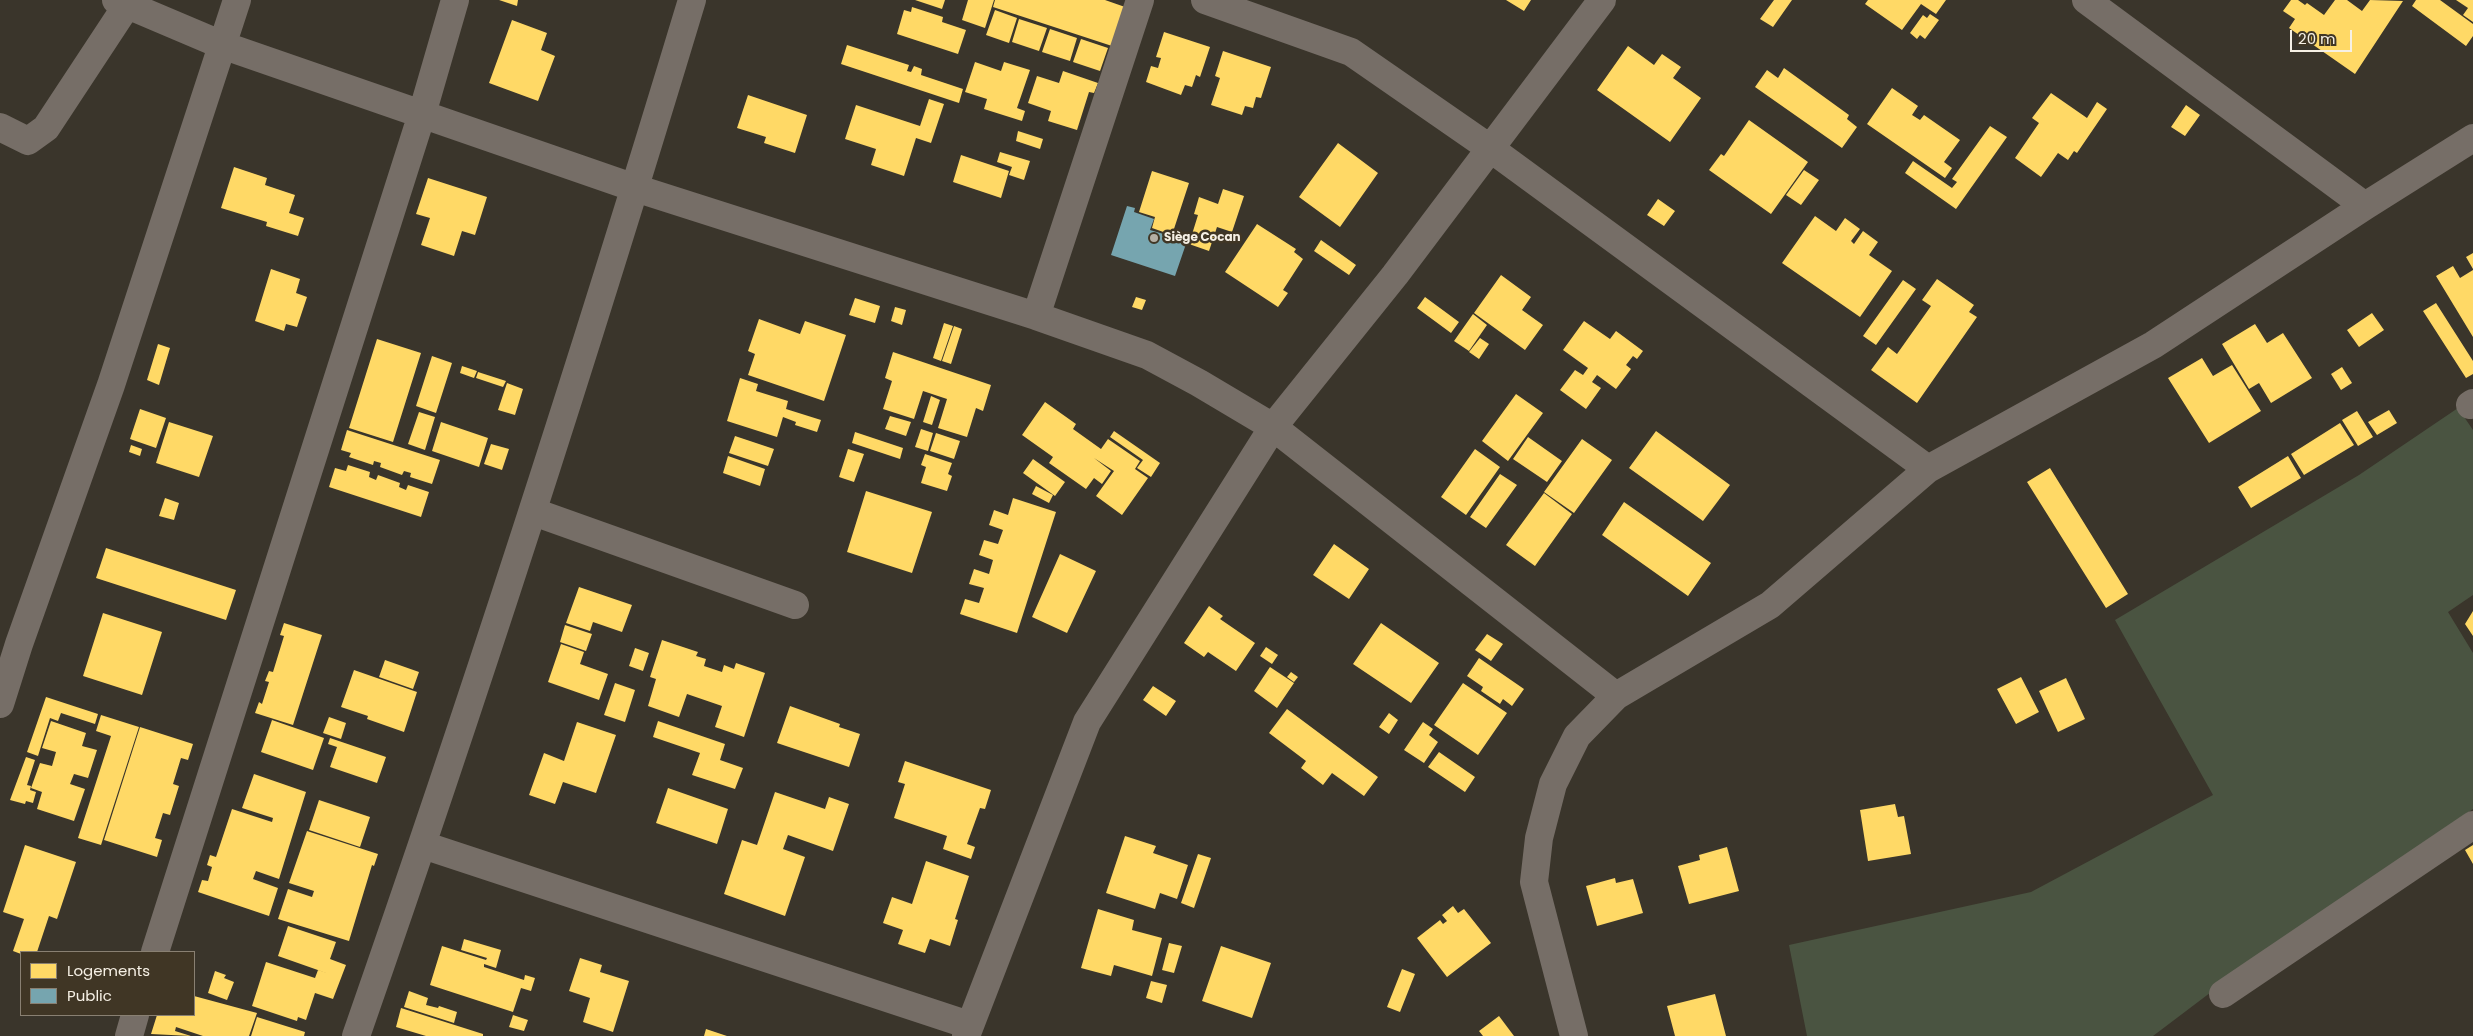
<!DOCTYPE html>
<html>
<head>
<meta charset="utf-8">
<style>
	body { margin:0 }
	#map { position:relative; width:2473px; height:1036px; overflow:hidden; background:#3a352b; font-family:Poppins,sans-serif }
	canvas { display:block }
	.legend { position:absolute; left:20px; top:951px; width:175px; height:65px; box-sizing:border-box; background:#403625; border:1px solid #898072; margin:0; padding:6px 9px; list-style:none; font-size:15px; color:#f6f0e5 }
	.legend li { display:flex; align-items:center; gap:10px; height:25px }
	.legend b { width:25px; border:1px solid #898072 }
	.scale { position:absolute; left:2290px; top:30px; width:62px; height:22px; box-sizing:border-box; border:2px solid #f6f0e5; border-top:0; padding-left:6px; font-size:15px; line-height:18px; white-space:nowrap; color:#f6f0e5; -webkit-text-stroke:4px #403625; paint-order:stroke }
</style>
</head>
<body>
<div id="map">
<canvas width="2473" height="1036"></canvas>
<ul class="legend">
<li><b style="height:14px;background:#ffd966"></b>Logements</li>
<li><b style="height:14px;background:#76a5af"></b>Public</li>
</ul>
<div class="scale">20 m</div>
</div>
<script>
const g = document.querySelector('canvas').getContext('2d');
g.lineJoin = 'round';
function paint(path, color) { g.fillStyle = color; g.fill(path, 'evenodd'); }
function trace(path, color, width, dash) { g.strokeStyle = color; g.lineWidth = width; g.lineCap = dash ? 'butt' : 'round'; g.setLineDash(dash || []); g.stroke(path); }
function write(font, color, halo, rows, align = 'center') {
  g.font = font + ' Poppins,sans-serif'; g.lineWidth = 5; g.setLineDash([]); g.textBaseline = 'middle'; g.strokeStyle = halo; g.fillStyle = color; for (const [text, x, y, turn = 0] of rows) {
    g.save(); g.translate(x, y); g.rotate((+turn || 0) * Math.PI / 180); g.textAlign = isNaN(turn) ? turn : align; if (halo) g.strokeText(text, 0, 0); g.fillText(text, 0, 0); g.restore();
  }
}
const green = new Path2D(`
	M2458,408l15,22v165l-25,17 25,41v156l-197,134 -123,93h-346l-18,-91 242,-53 182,-97 -98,-175 244,-145z`);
const homes = new Path2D(`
	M499,0h19l-1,6z
	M915,0h30l-3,9z
	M968,0h26l-9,28 -23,-8z
	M995,0h110l20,7 -13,39 -119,-39z
	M1506,0h25l-7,11z
	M1774,0h18l-19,27 -13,-8z
	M1868,0h78l-10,14 -15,-10 -19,26 -37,-26z
	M2291,0h7l7,5 2,-2 17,12 11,-15h12l15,11 8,-11 33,1 -48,73 -66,-46 6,-9 -12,-8z
	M2416,0h24l33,24v12l-7,10 -54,-40z
	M2456,0h17v22l-10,-7 5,-7z
	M912,7l31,10 -1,5 24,8 -8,24 -61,-20 7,-24 7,2z
	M995,10l22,8 -8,25 -23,-8z
	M1930,14l9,6 -14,19 -5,-4 -3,4 -7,-6 13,-18 4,3z
	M1019,19l28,9 -8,23 -27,-9z
	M512,20l35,13 -6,17 14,6 -17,45 -49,-18z
	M1050,29l27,9 -7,23 -28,-9z
	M1164,32l46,15 -10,30 -4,-2 -4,12 -7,-2 -4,10 -35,-13 5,-16 7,2 3,-10 -5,-1z
	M1081,39l27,9 -8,23 -27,-9z
	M847,45l62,20 -2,6 4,1 3,-6 8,3 -1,6 42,14 -4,14 -118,-39z
	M1628,46l26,19 8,-11 19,13 -8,11 28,20 -31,44 -73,-52z
	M1223,51l48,16 -10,31 -5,-1 -3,11 -8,-2 -3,9 -31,-10 9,-27 -5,-2z
	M975,62l26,9 3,-9 26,8 -13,38 8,3 -3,10 -38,-12 3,-10 -22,-7z
	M1784,68l65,47 -2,4 10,8 -15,21 -87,-61 12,-17 11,8z
	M1063,71l35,12 -4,10 -5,-1 -12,38 -29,-9 3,-10 -23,-8 9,-27 22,7z
	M1892,88l26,18 -6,9 8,5 4,-5 36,25 -16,22 8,6 -7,10 -78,-54z
	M2051,93l36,25 10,-16 10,7 -30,44 -3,-2 -6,9 -10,-7 -17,24 -26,-19 24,-35 -7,-5z
	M748,95l59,20 -12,38 -31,-10 2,-6 -29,-9z
	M929,99l15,5 -13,39 -15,-5 -12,38 -33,-11 5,-16 -31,-10 11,-34 64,21z
	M2186,105l14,10 -15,21 -14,-9z
	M1749,120l59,42 -37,52 -62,-44 12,-16 3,2z
	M1990,126l17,11 -51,72 -51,-36 8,-12 39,27 5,-6 -5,-3z
	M1018,131l25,8 -3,10 -24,-8z
	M1338,143l40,30 -38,54 -41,-30z
	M1000,152l30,9 -6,19 -15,-5 3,-8 -15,-5z
	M961,155l48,16 -8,27 -48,-16z
	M234,167l33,11 -2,7 30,10 -6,18 15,5 -6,18 -32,-10 1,-4 -46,-14z
	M1804,170l15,10 -18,25 -15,-10z
	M1152,171l37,12 -17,52 -20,-7 3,-11 -16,-5z
	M428,178l59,19 -12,38 -13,-4 -8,25 -33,-11 9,-27 -14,-4z
	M1223,189l21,7 -12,36 -15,-5 -8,24 -20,-7 9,-29 -4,-1 5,-17 19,7z
	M1658,199l17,12 -11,15 -17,-11z
	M1815,216l21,15 9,-13 15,11 -9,12 3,3 9,-13 15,11 -9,13 23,16 -32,46 -78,-54z
	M1257,224l39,25 -2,3 9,7 -20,31 5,3 -10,14 -53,-35z
	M1321,240l35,25 -7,10 -35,-24z
	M2473,253v16l-7,-12z
	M2453,266l7,12 13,-8v67l-37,-61z
	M271,269l29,10 -4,14 11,4 -10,30 -11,-3 -2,7 -29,-10z
	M1501,275l30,22 -9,13 21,15 -18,25 -51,-37z
	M1937,279l37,26 -5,7 8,5 -60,86 -46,-33 17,-23 9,7 34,-48 -9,-6z
	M1903,280l13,9 -40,56 -13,-9z
	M1136,297l10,3 -4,10 -10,-3z
	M1425,297l34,25 -8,11 -34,-25z
	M855,298l25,8 -5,17 -26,-8z
	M2436,303l37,58v13l-7,4 -43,-67z
	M895,307l11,3 -4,15 -11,-4z
	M2372,313l12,17 -25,17 -12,-17z
	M1473,314l14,11 -18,26 -15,-10z
	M759,319l41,15 5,-13 41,14 -22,66 -76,-26 7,-21 -7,-3z
	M1584,321l26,18 6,-8 27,20 -6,8 -4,-3 -7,9 5,4 -15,20 -19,-14 -5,7 9,6 -15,21 -26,-19 15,-20 8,5 5,-7 -25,-18z
	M944,323l9,3 -12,35 -8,-3z
	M2255,324l12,19 16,-10 29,45 -41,25 -12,-20 -10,6 -27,-45z
	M954,326l8,3 -11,35 -9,-3z
	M1480,338l9,6 -10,15 -10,-7z
	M377,339l44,14 -28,89 -44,-14z
	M158,344l12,4 -11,37 -12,-5z
	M893,352l98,33 -8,26 -7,-3 -9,29 -29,-9 9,-29 -24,-8 -9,28 -31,-10 9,-28 -7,-3z
	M432,356l20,7 -16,50 -20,-7z
	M2202,358l11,18 19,-11 29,46 -52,32 -41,-65z
	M462,366l15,5 -3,7 -14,-5z
	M2342,367l10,16 -11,7 -10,-16z
	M478,372l28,9 -3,6 -27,-9z
	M740,378l18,6 -2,7 32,10 -2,8 35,11 -4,12 -22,-7 1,-3 -13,-5 -6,20 -50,-16z
	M507,383l16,6 -8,26 -17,-5z
	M1516,394l27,19 -35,48 -26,-20z
	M931,396l9,4 -8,25 -9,-3z
	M1045,402l31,22 -3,5 28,20 7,-10 32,22 -5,8 13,9 -26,37 -26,-19 18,-25 -20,-13 17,13 -9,13 -8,-6 -8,11 -37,-26 4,-6 -31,-22z
	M140,409l26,9 -10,30 -26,-9z
	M2389,410l8,13 -20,12 -9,-13z
	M2357,411l16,26 -15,9 -16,-26z
	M419,412l16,5 -10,33 -17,-6z
	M890,416l21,6 -5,14 -21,-7z
	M169,422l44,14 -14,41 -43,-14z
	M441,422l47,16 -9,29 -47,-16z
	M2340,423l14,22 -50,30 -13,-21z
	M921,429l12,4 -5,18 -13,-4z
	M347,430l93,30 -8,24 -22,-7 1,-4 -7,-2 -2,4 -22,-8 1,-4 -7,-2 -1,4 -24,-8 2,-4 -10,-3z
	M1114,431l46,32 -9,14 -14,-9 6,-8 -33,-23z
	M1656,431l74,54 -27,36 -74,-53z
	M855,432l48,16 -3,11 -48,-16z
	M936,433l24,8 -6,18 -24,-8z
	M735,436l39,13 -6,17 -39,-13z
	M1528,437l34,24 -15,21 -34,-23z
	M1582,439l30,21 -38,53 -30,-21z
	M491,444l18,5 -7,21 -18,-6z
	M131,445l11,4 -2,7 -11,-4z
	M848,449l16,5 -10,28 -15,-5z
	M1475,449l25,18 -34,48 -25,-18z
	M925,454l27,9 -4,11 4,2 -5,15 -26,-8 5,-16 -5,-2z
	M728,456l37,13 -5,17 -37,-13z
	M2288,456l13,22 -50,30 -13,-21z
	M1033,459l32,23 -10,14 -32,-23z
	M348,465l22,7 -1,5 7,3 2,-5 22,8 -1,4 7,3 2,-5 21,7 -8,25 -92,-30 6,-19 11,3z
	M2050,468l78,126 -22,14 -79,-126z
	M1500,474l17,11 -31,43 -16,-11z
	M1036,486l17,9 -4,8 -17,-9z
	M866,491l66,21 -20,61 -65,-21z
	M1544,493l28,21 -37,52 -29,-21z
	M165,498l14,5 -5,17 -15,-4z
	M1013,498l43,14 -39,121 -57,-19 5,-15 14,4 5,-15 -15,-4 5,-15 15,5 4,-14 -14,-5 5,-15 14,4 5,-14 -14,-5 5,-15 14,5z
	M1624,502l87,61 -23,33 -86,-61z
	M1334,544l35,25 -20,30 -36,-24z
	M106,548l130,42 -10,30 -130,-42z
	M1060,554l36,17 -29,62 -35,-16z
	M579,587l53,18 -10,27 -29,-10 -3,9 -24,-8z
	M1209,606l14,10 -3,3 35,24 -19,28 -28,-19 -4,5 -20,-14z
	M2473,611v25l-8,-12z
	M103,613l59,19 -20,63 -59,-19z
	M284,623l38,12 -29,90 -38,-12 4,-11 3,2 7,-22 -4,-1 4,-10 4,1 11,-36 -4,-1z
	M1381,623l58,40 -28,40 -58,-39z
	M565,625l27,9 -6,17 -26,-9z
	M1487,634l16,10 -12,17 -16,-11z
	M662,640l36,12 -2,4 10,3 -2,7 18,6 2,-7 10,4 2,-6 29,10 -21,64 -29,-10 7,-21 -35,-12 -8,23 -31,-11 8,-27 -6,-2z
	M561,644l23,8 -4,12 28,10 -9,26 -51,-18z
	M1266,647l12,8 -6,9 -12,-8z
	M635,648l14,5 -6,18 -14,-5z
	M1479,658l45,31 -12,17 -9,-7 -3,5 -19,-13 2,-4 -16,-11z
	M385,660l34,12 -6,17 -34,-12z
	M1270,667l24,16 -17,25 -23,-17z
	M354,670l63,22 -13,40 -37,-13 1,-3 -27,-9z
	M1291,672l7,5 -4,5 -7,-5z
	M2021,677l18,35 -23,12 -19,-35z
	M2066,678l19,41 -27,13 -19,-41z
	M615,683l20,7 -10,32 -21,-7z
	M1463,683l44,30 -29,42 -44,-30z
	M1153,686l23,15 -10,15 -23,-16z
	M46,697l52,17 -3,10 -34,-11 -3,8 -8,-3 -12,38 -11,-4z
	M790,706l50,18 -1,3 21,7 -11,33 -72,-24z
	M1287,709l91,68 -14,19 -32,-23 -9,12 -22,-17 5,-7 -37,-28z
	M1389,713l9,7 -9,14 -10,-7z
	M101,715l38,12 -38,118 -23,-7 33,-102 -15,-5z
	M329,717l17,6 -5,16 -18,-6z
	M272,720l52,18 -11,32 -52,-18z
	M51,721l35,12 -4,13 15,4 -9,28 -14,-4 -4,10 15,5 -11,32 -37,-12 5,-17 -11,-4 9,-25 12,3 4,-14 -14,-4z
	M658,721l67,23 -5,16 23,8 -8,21 -43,-14 8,-22 -47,-16z
	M577,722l39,13 -20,58 -33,-11 -8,22 -26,-9 15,-42 20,8z
	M1423,722l10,7 -4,6 9,7 -14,21 -20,-13z
	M140,727l53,17 -5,16 -7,-2 -8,26 6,2 -9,29 -7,-2 -8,25 7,2 -5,17 -53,-17z
	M330,738l56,19 -9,26 -47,-16 7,-20 -9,-3z
	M1439,752l36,25 -10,15 -37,-25z
	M26,757l9,3 -8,25 4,1 -1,4 6,2 -3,11 -7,-2 -1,3 -15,-4z
	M905,761l86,29 -6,19 -5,-1 -13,36 8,3 -4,12 -28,-10 4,-13 -53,-18 11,-34 -7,-2z
	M254,774l52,18 -27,87 -23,-8 -3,8 25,9 -9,28 -71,-24 4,-12 6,1 4,-14 -5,-2 3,-10 6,2 16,-48 40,13 1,-4 -31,-10z
	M668,788l60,21 -11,35 -61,-21z
	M775,792l50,17 4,-12 20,7 -16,47 -45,-16 -5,14 22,8 -20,59 -61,-22 18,-54 15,5z
	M319,800l51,17 -10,30 -51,-17z
	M1895,804l3,13 6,-1 7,38 -43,7 -8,-51z
	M307,831l71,23 -4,12 -2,-1 -23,76 -71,-22 10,-30 24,8 2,-6 -25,-8z
	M1125,836l31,10 -3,7 35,12 -11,34 -17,-6 -5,16 -49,-16z
	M25,845l51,17 -19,57 -8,-3 -12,36 -16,2 -8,-3 11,-32 -21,-7z
	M2473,845v19l-8,-14z
	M1727,847l12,44 -50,13 -11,-38 22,-6 -1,-5z
	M1198,854l13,4 -17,50 -13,-5z
	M926,861l43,15 -14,43 3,1 -8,26 -20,-7 -5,14 -27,-9 5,-14 -20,-7 9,-26 20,7z
	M1615,878l1,5 17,-4 10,34 -46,13 -11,-40z
	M1453,906l5,7 6,-4 27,34 -44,34 -30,-39 23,-18 3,4 4,-3 -5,-6z
	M1098,909l36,11 -2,10 30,8 -10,38 -38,-11 -3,11 -30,-8z
	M288,926l48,16 -6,17 16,6 -13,34 -18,-6 -9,27 -8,-3 -1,4 -45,-15 14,-44 49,16 3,-8 14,5 -54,-19z
	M464,939l37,11 -5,18 -12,-4v3l40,13 1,-5 10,3 -4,13 -10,-3 -8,24 -83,-27 12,-39 44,14 1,-2 -26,-8z
	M1169,943l13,3 -8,27 -12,-3z
	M1221,946l50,17 -19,55 -50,-17z
	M580,958l22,7 -2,7 29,9 -16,51 -30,-10 7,-24 -21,-7z
	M1402,969l13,5 -15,38 -13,-5z
	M215,971l11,4 -2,3 10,4 -7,18 -19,-7z
	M1151,981l16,4 -5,18 -16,-5z
	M409,991l19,7 -2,7 12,3 1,-2 18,6 -3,11 -50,-16z
	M1715,994l11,42h-51l-8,-30z
	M194,996l63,17 -8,23h-46l-27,-9 -1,4 16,5 -40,-2 6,-19h37z
	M401,1008l82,26v2h-57l-30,-9z
	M513,1015l15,5 -4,11 -15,-4z
	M1499,1016l15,20h-31l-4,-5z
	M257,1017l48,15 -1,4h-53z
	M706,1029l21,7h-23z`);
const public = new Path2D(`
	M1127,206l8,2 -1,4 20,7 -4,11 37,11 -12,35 -64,-21z`);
const minor = new Path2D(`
	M116,0l106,45 413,143 401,128 111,39 52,28 74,44 343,269
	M1205,0l146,52 140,97 437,320
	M2086,0l279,206
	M0,127l28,14 18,-13 81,-123
	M1036,316l104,-316
	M2470,405l3,-2
	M534,512l261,93
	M0,704l19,-60 92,-259 126,-385
	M423,845l546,180
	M155,952l267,-838 33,-114
	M2223,994l250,-169
	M129,1036l6,-21
	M356,1036c120,-343 231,-688 336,-1036
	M966,1036l121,-314 186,-295 122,-152 207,-275
	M1574,1036l-40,-154 5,-44 14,-54 24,-48 39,-40 154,-91 158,-136 225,-124 212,-139 108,-68`);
const markers = [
	[1154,238,5,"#b4afa4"]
];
const poiNames = [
	["Siège Cocan",1164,238]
];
paint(green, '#4a5441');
paint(homes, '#ffd966');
paint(public, '#76a5af');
trace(minor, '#766e67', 28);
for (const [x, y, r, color] of markers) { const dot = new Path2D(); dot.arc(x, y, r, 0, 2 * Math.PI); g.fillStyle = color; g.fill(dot); trace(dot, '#403625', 2); }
write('bold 12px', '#f6f0e5', '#403625', poiNames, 'left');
</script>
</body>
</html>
